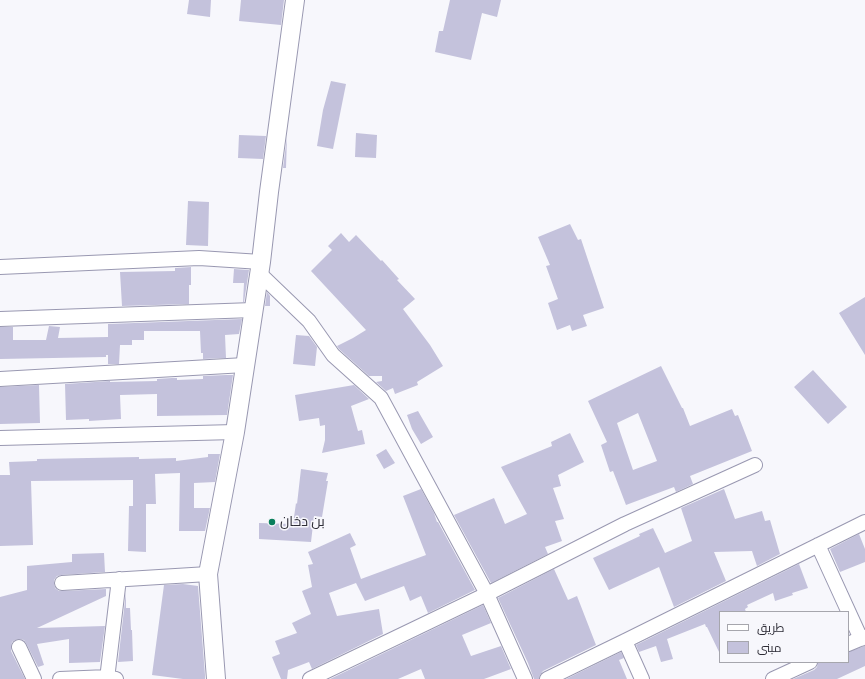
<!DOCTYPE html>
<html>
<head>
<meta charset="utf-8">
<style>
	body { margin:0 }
	#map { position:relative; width:865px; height:679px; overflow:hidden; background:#f7f7fc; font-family:"Archivo Narrow",Cairo,sans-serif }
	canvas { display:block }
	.legend { position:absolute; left:719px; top:611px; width:130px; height:52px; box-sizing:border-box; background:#f7f7fc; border:1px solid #a6a6ad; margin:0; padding:5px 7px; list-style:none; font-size:12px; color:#2d2c36 }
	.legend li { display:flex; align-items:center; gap:8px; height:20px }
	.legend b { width:20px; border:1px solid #a6a6ad }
</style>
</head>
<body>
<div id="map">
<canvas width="865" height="679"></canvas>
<ul class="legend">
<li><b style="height:5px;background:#fff"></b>طريق</li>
<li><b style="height:11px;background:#c4c2dc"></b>مبنى</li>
</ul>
</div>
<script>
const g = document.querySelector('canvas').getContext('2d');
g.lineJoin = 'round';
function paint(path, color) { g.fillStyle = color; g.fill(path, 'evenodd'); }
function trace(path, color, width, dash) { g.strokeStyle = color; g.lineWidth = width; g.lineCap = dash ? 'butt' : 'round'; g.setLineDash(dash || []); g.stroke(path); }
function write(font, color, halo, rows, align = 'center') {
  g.font = font + ' "Archivo Narrow",Cairo,sans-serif'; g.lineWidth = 3; g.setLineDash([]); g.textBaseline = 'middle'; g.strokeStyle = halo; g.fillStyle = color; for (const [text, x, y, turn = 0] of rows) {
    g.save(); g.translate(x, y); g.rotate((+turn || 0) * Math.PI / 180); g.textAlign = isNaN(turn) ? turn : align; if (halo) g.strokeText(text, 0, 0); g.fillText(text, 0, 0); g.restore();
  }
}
const building = new Path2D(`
	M189,0h22l-1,17 -23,-3z
	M241,0h43l-3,25 -42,-4z
	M450,0h51l-4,17 -15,-4 -11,47 -36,-8 4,-21h4z
	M331,81l15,3 -13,65 -16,-3 6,-36z
	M356,133l21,2 -1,23 -21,-1z
	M239,135l27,1 -3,23 -25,-1z
	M287,137l-1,31h-3z
	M188,201l21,1 -1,44 -22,-1z
	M570,224l8,16 3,-1 23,69 -21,7 4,11 -15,5 -2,-6 -13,5 -9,-27 10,-4 -12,-33 4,-1 -12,-28z
	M341,233l8,9 7,-7 25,26 1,-1 17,19 -2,1 18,19 -12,10 27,36 13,21 -26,16 1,3 -23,9 -2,-6 -7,3 -10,-9 6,-1v-5h-13l-30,-27 -2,-3 16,-8 13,-8 -55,-59 21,-21 -4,-4z
	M191,267v18h-2v19l-67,2 -2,-34 55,-1v-3z
	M234,269l15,1 -5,32h-1l1,-19h-11z
	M267,292l3,4v10h-5z
	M865,297v58l-26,-42z
	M242,319l-3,15 -14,1 1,23 -23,1v-6h-2l-1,-22h-56v9h-12v5h-12l-1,19h-11v-9h-2v2l-106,2v-32h13v13h33l3,-14 11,1 -2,11 50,-1v-13z
	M296,335l13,1 8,11 -2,19 -22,-2z
	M661,366l21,42h1l7,18 42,-17 3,7 3,-1 14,36 -62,25 3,8 -17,8 -2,-5 -48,18 -13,-34 -3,1 -9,-27 6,-3 -19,-41zM638,413l19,48 -24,9 -16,-47z
	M813,370l34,37 -19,17 -34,-37z
	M226,375h7l-6,40 -70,1v-22l-37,1 1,24 -32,2v-2l-23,1 -1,-36 45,-3v1l47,-1v-2l15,-1h5v2l26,-1v-3z
	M39,385l1,38 -40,1v-37z
	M354,385l15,14 -18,7 7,25 4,-1 3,14 -43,9 3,-13v-15l-5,1 -1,-8 -20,3 -4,-26z
	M418,411l15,26 -12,7 -9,-15 -5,-14z
	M570,433l14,29 -26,13 3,11 -8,2 11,31 -9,2 7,20 -17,6 3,7 -57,29 -37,-68 40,-17 11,26 22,-10 -26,-47 51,-21 -1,-4z
	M386,449l9,14 -11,6 -8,-14z
	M208,454h12l-5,28 -21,1v25h16l-5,23h-26l1,-58 -25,1 1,30h-10v48l-18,-1 1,-45h4v-26l-102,1 2,64 -33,1v-71h10l-1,-13 28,-1v-2l102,-2v2l37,-1v3l32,-4z
	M301,469l27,4 -2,8h2l-6,36 -8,-1 -3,26 -52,-3v-16l34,1 3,-21 1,1z
	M421,489l13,24 3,9h1l37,68 -47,23 -7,-17 -11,5 -6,-15 -39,15 -9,-18 -27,10 8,23 42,-7 4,25 -71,35 -3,-7 -21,8 -1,9h-6l-9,-22 8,-3 -5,-13 22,-8 -5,-10 19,-9 -9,-23 10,-4 -4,-22 5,-1 -5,-12 42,-19 6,12 -6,3 11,31 65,-24 -23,-59z
	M724,489l11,30 27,-8 3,10 5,-1 10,34 -23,12 -5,-15 -38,1 12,29 -52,26 -15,-40 -50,23 -16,-32 47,-22 -1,-2 14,-6 12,25 27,-12 -11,-33z
	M859,534l6,15v13l-25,10 -10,-23z
	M104,553l1,19 -44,3 -4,1 -3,4v3l1,5 4,3h3l44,-2v7l-69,32 68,-2 -5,36 -31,1v-24l-32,5 7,21 -6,2 -12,-24 -2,-3 -5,-1 -4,1 -3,2 -1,5v4l14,28h-25v-82l27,-7v-24l45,-4v-8z
	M799,564l9,24 -16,5 1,2 -18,6 -2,-8 -26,12 1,2 -3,2 1,3h-26v42l-13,-27h-1l-1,-3 -38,15 6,20 -12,3 -5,-16 -17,6 -3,-7z
	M554,569l14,31 9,-4 19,49 -53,26 -3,4 -1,4h-5l-6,-16 -30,-65z
	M183,584l15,2 7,89v4h-22l-31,-4 12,-90z
	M126,592v16h4l1,22h1l1,31 -15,1z
	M483,605l8,18 -29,12 9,21 30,-10 10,23 -27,10h-59l-4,-10 -23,10h-68z
	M865,646v20l-28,13h-44l21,-9 3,-3 1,-5h30v-10z
	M621,652l3,6 -5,2 8,19h-61z`);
const minor = new Path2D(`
	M0,267l199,-9 62,4
	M259,273l50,48 24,34 48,43 106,196 38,85
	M0,319l253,-9
	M0,379l245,-14
	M0,438l235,-6
	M818,545l43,94
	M62,583l146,-9
	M625,641l17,38
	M848,644l17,-7
	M19,647l15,32
	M60,679l48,-2 8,2
	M107,679l12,-100
	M310,679l177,-85 138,-70 130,-59
	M547,679l78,-38 240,-119
	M773,679l37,-17`);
const tertiary = new Path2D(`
	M216,679l-8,-105 27,-142 26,-170 8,-70 26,-192`);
const markers = [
	[272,522,4,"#087e5b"]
];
const poiNames = [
	["بن دخان",280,522]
];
paint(building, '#c4c2dc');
trace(minor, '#9998b1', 16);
trace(tertiary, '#9998b1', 20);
trace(minor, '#fff', 14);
trace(tertiary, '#fff', 18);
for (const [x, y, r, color] of markers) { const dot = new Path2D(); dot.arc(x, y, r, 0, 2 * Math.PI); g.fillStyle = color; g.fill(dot); trace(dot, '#f7f7fc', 1.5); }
write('14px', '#2d2c36', '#f7f7fc', poiNames, 'left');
</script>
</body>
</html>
